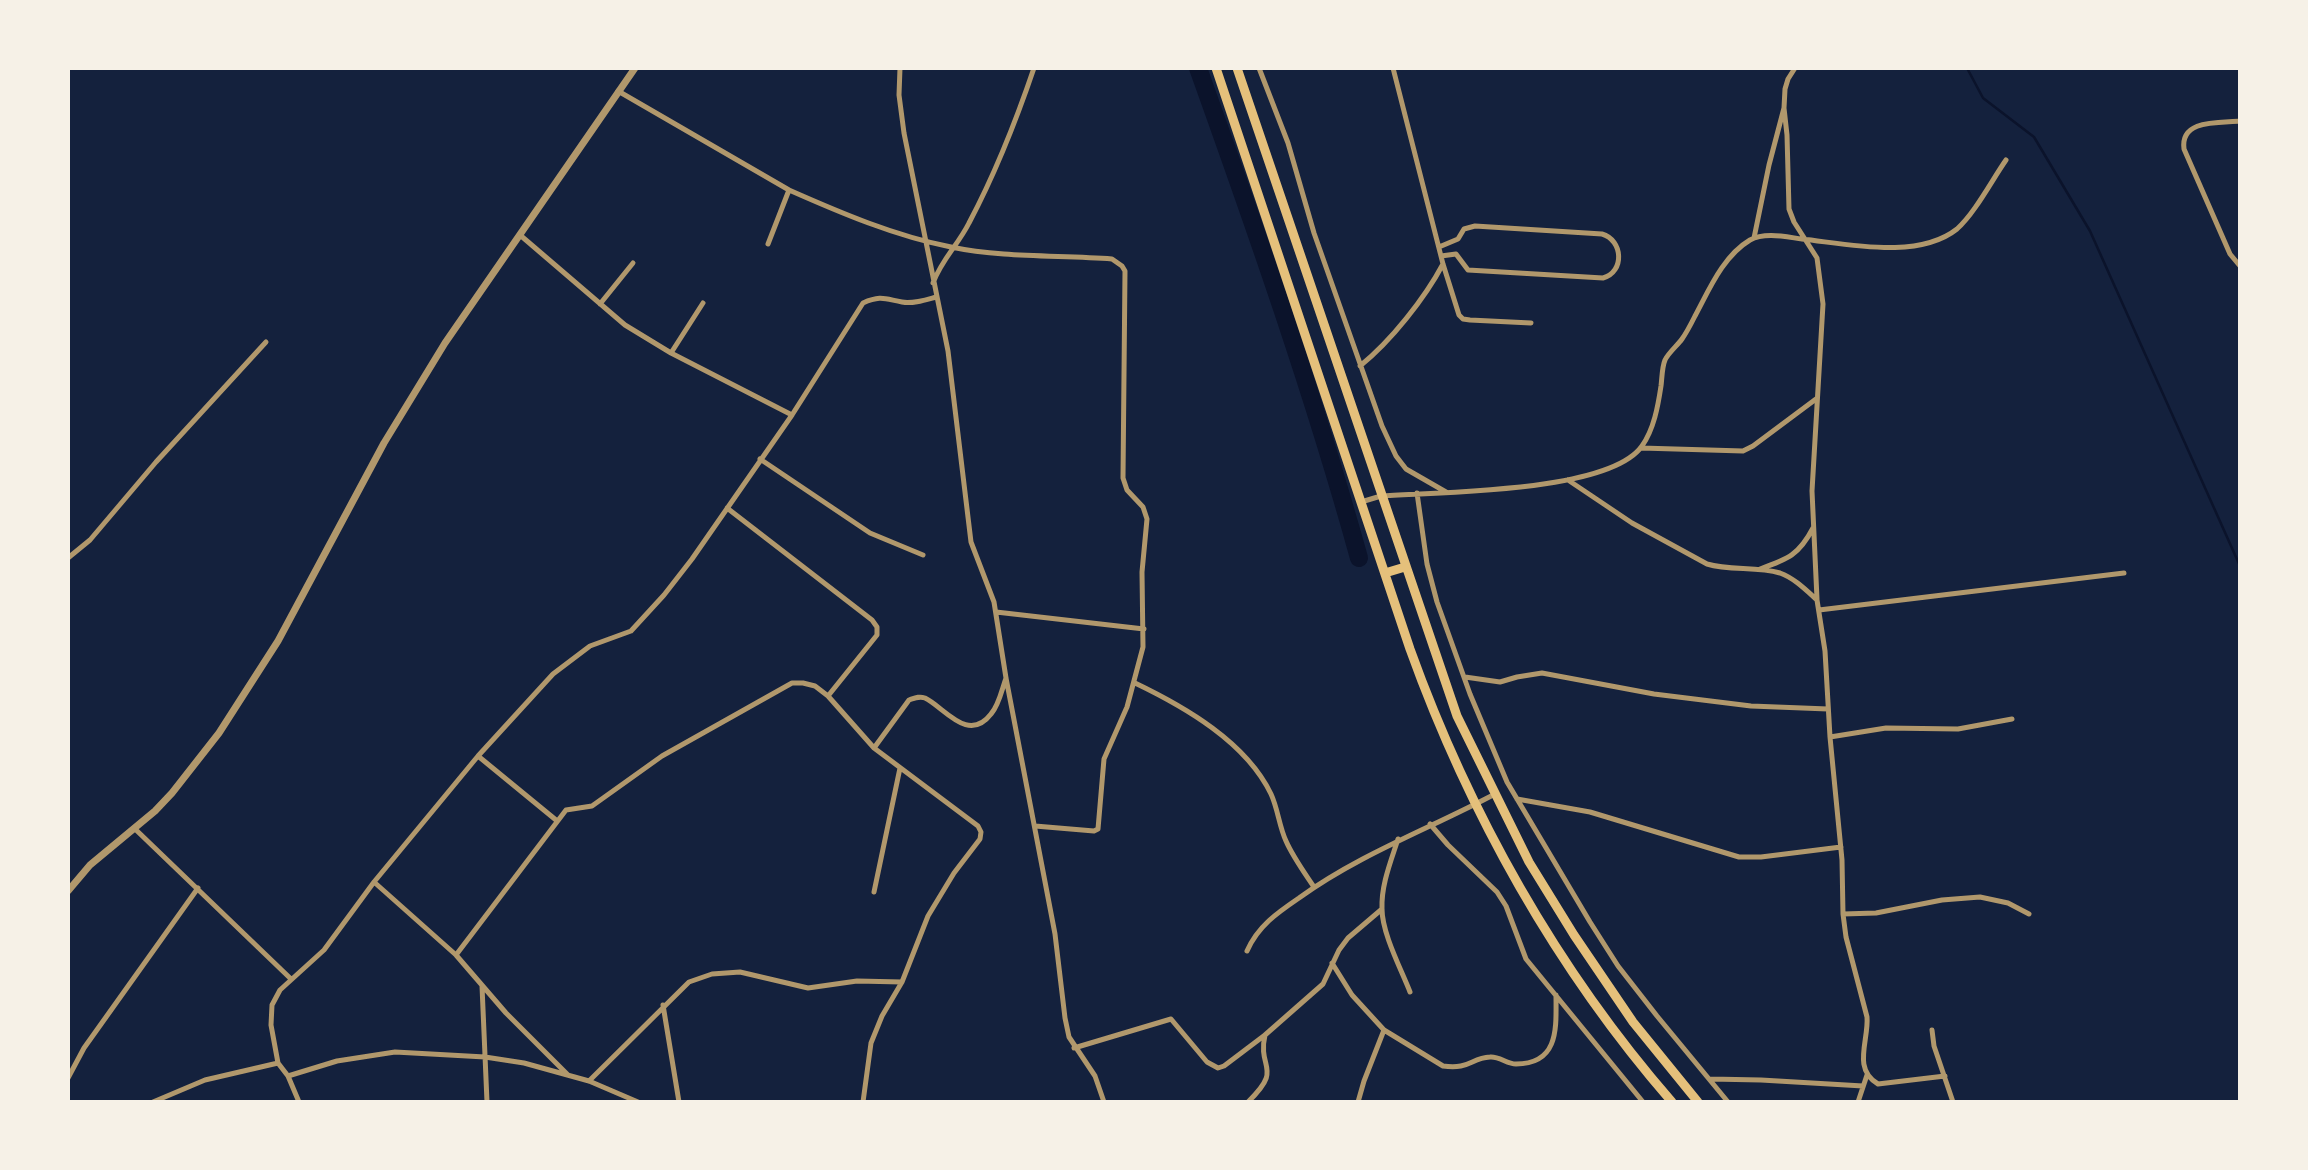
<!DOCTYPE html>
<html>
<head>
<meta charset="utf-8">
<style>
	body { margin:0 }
	#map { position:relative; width:2308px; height:1170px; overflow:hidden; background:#14213d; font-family:"Exo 2",sans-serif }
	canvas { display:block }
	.frame { position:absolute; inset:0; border:70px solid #f6f1e7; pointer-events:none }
</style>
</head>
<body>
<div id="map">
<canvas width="2308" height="1170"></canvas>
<div class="frame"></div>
</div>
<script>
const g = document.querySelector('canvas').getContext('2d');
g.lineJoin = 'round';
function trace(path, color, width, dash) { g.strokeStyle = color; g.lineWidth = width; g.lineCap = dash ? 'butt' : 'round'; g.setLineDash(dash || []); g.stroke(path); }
const stream = new Path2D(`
	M1967,68l16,30 51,39 56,94 150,335`);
const river = new Path2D(`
	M1198,68c58,162 115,324 161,490`);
const minor = new Path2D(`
	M900,68l-1,27 5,38 44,218 23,191 23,60 12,76 49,256 10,84 4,19 26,39 9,26
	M1259,68l29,75 26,90 68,193 14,30 10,13 40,23
	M1393,68l50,196 16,51 4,4 7,1 61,3
	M618,91l171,99 -21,54
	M1784,108l3,27 2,74 5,13 23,36 6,46 -11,187 5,108
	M2240,121c-21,2 -60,-2 -56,28l46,105 10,12
	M789,190c52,23 106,46 162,57 52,11 107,8 161,12l10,7 3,5 -2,207 4,12 16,17 4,12 -5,53 1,75 -16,60 -23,52 -6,70 -4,2 -59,-5
	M520,235l105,90 46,28 121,62
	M1754,238l15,-73 15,-57 1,-19 3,-10 7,-11
	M1439,247l19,-8 6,-10 11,-3 127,8c21,6 23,38 1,44l-135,-8 -12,-16 -15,2
	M933,283c9,-24 25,-38 36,-60 26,-49 47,-102 65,-155
	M600,304l33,-41
	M671,353l32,-50
	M1360,366c31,-25 65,-68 83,-102
	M1641,448l102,3 10,-5 63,-47
	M760,459l110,74 53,22
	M1568,480l64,43 75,41c23,7 49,2 73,9 14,5 26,17 37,27l8,51 5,86 12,123 1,54 3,23 21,80c2,23 -15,52 11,67l67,-8
	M1417,493l10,71 10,38 33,92 37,88 83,140 28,44 39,50 71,86
	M1361,502l20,-6c56,-4 228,-3 261,-50 12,-17 16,-40 19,-60 1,-8 1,-19 4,-26 4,-8 12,-14 17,-21 5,-7 9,-15 13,-23 14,-26 28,-60 55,-76 15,-8 36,-3 52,-1 46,5 116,21 155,-10 18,-16 35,-49 49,-69
	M727,508l145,112 5,7v8l-49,61
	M68,558l22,-18 66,-78 110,-120
	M1760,569c28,-10 39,-14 53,-41
	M1819,610l305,-37
	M996,612l148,17
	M1465,677l35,5 17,-5 25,-4 112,21 97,12 77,3
	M1135,683c50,24 111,59 136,111 7,15 8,32 15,47 7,16 18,31 28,46
	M1830,737l56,-9 72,1 54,-10
	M874,748l35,-48c6,-2 10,-4 16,-2 19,9 43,46 66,16 8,-9 11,-25 15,-36
	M478,756l78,64
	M1517,799l73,13 149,45h22l80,-10
	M1430,824l18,21 49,47 9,14 20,53 117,143
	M134,828l157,151
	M1398,839c-7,22 -17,46 -16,70 0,24 19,60 28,83
	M374,882l82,73 50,58 62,62
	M874,892l26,-124
	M1843,914l33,-1 66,-13 38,-3 28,6 21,11
	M1247,951c11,-25 30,-38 52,-53 61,-44 130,-69 196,-104
	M456,955l110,-145 26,-4 70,-50 130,-73h11l12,3 13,10 46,52 104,78 3,6 -1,7 -26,34 -26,43 -26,66 -20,34 -11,27 -8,59
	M1332,963l20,32 32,35 59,36c26,4 28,-8 47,-9 9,-1 17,7 26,7 44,0 40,-38 40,-69
	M482,986l5,116
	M663,1005l16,97
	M1932,1030l2,16 19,56
	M1074,1048l97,-29 36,43 11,6 6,-2 41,-31
	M288,1076l49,-15 58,-9 90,5 39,6 65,18 49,21
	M68,1078l16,-30 114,-160
	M1710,1079l51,1 102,6
	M589,1081l100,-99 23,-8 28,-2 68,16 49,-7 45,1
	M153,1102l52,-22 73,-17
	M299,1102l-11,-26 -10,-13 -7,-38 1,-20 8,-15 44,-40 50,-68 104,-126 75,-82 37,-28 41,-15 33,-36 28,-36 100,-144 71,-112c18,-8 22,-4 39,-1 11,2 23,-2 34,-5
	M1248,1102c36,-35 9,-32 17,-67l58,-51 16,-34 9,-12 34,-29
	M1358,1102l6,-21 20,-51
	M1858,1102l9,-27`);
const tertiary = new Path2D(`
	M68,891l22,-26 65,-54 17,-18 47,-60 59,-92 106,-198 61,-100 190,-275`);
const primary = new Path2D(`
	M1216,68l194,581c59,164 147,321 262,453
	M1237,68l220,648 72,146 45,73 59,87 65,80
	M1385,573l20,-6`);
trace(stream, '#0b132b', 2.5);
trace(river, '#0b132b', 18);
trace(minor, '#b1986c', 5);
trace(tertiary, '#b1986c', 7);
trace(primary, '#e5c07b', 9);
</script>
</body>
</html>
